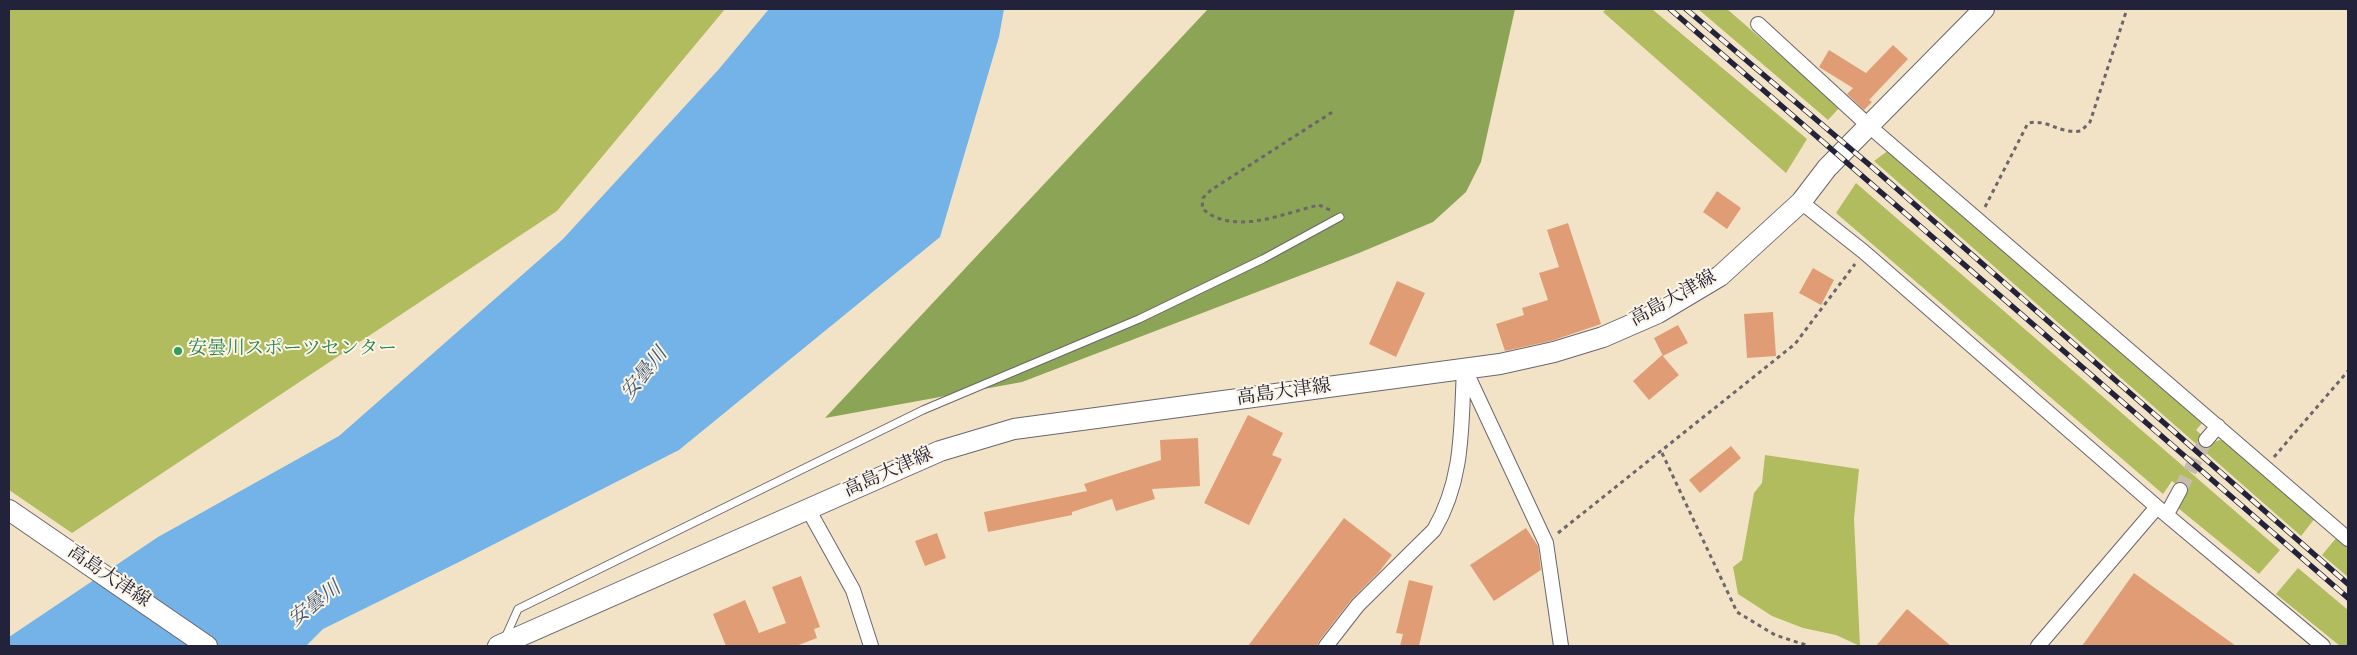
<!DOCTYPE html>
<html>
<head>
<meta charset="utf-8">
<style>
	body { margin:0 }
	#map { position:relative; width:2357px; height:655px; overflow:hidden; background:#f3e3c6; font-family:"Sorts Mill Goudy",serif }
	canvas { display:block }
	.frame { position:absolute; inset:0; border:10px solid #22223b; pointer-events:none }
</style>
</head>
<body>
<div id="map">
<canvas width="2357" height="655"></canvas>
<div class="frame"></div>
</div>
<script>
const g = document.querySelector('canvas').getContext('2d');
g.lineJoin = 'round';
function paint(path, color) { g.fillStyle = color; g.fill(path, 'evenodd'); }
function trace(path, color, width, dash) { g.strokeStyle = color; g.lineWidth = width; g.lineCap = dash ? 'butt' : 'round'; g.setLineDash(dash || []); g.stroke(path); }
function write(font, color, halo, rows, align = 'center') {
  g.font = font + ' "Sorts Mill Goudy","Noto Serif JP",serif'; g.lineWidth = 4; g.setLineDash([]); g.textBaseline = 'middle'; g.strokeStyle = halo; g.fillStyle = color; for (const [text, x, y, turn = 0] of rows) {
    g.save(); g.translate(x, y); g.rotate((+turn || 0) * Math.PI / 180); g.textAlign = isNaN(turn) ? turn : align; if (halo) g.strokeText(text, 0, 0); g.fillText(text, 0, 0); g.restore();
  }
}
const green = new Path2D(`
	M9,9h716l-168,202 -485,322 -63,-43z
	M1606,9h46l155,130 -21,34 -183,-161z
	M1698,9h29l113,98 -12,13z
	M1889,150l315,271 -8,9 15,13 12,-4 93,78 -15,19 -427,-375z
	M1856,183l424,367 -21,24 -81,-66 8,-15 -14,-12 -9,13 -327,-281z
	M1765,455l94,14 -5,50 6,127 -24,-11 -33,-7 -31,-12 -34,-22 -5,-27 9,-7 12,-67 8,-10z
	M2337,537l11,10v30l-26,-22z
	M2298,568l50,42v36h-8l-64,-52z`);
const forest = new Path2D(`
	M1208,9h307l-34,153 -15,30 -33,30 -74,31 -337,129 -197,36z`);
const water = new Path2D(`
	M769,9h235l-5,28 -59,200 -261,213 -220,112 -136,67 -17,17h-297v-9l149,-100 181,-101 224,-197 156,-170z`);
const building = new Path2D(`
	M1893,45l15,14 -39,41 3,2 -8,8 -17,-16 6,-6 -34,-21 10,-17 37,23z
	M1717,191l24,17 -14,21 -24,-17z
	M1568,223l33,101 -50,17 -46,10 -9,-27 28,-9 -2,-7 26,-8 -9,-27 20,-6 -12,-37z
	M1813,268l21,12 -13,25 -22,-12z
	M1397,281l28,12 -29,64 -27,-13z
	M1773,312l3,44 -29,2 -3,-44z
	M1678,325l10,18 -25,13 -9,-18z
	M1662,355l17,20 -30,25 -16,-19z
	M1248,415l35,18 -11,22 10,4 -33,66 -45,-22z
	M1198,438l2,48 -48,3 3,10 -39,12 -4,-12 -40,13v3l-84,17 -4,-20 103,-21 -3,-7 77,-24 -1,-20z
	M1731,446l10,12 -41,35 -11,-13z
	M1344,518l48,37 -13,17 -28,28 -32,41 -2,5h-69z
	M1526,528l12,18 3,24 -47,31 -24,-36z
	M937,533l9,25 -21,8 -10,-25z
	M2134,573l102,73h-154z
	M801,576l19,51 -6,2 3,9 -21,8h-70l-13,-32 32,-14 14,33 27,-10 -14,-36z
	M1409,580l24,6 -14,60h-19l3,-12 -7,-1z
	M1907,609l44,37h-75z`);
const minorTunnel = new Path2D(`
	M2180,490l26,-50`);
const path = new Path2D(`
	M1985,207l43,-84c22,-4 29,11 53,8l9,-9 37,-113
	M1330,210l-11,-5c-35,8 -87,32 -117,3l1,-10 8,-8 123,-79
	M1662,453l75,159 38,23 34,11
	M2274,457l74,-86
	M1558,533l237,-189 60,-80`);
const service = new Path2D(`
	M505,638l13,-29 405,-199 216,-91 124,-60 77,-42`);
const minor = new Path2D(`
	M1758,24l111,102 479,413
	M1801,202l63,50 293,255 166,139
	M1466,372l80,171 15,103
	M2206,440l12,-14
	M808,509l45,81 18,56
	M2167,514l13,-24
	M1326,646l32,-41 76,-75c30,-51 27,-104 30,-161
	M2038,646l119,-139`);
const secondary = new Path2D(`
	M9,510l198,136
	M498,646l442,-195 74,-22 486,-65 54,-12 49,-15 55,-24 62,-37 81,-74 26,-34 157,-159`);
const rail = new Path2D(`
	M1670,9l678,589
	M1686,9l186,158 476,417`);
const markers = [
	[178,351,5,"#2e9e5b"]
];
const streetNames = [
	["高島大津線",1674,300,-29],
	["高島大津線",1284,394,-8],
	["高島大津線",889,474,-24],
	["高島大津線",108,578,34]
];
const leisureNames = [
	["安曇川スポーツセンター",188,351]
];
const waterNames = [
	["安曇川",646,375,-51],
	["安曇川",316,606,-38]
];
paint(green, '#b1bc5e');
paint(forest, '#8ca455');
paint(water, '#73b3e7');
paint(building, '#e09c75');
trace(minorTunnel, '#c9bcaa', 14, [14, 7]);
trace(service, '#6b666c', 9);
trace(minor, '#6b666c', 16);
trace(secondary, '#6b666c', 22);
trace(path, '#6b666c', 3, [4, 4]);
trace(service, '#fff', 7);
trace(minor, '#fff', 14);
trace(secondary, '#fff', 20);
trace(rail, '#22223b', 5.5);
trace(rail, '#fcf5e5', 4, [11]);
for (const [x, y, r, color] of markers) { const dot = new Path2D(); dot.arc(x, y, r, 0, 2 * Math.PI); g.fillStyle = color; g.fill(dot); trace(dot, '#fcf5e5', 2); }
write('19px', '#22223b', '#fcf5e5', streetNames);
write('19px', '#27864d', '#fcf5e5', leisureNames, 'left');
write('italic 20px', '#3e5577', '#fcf5e5', waterNames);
</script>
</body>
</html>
